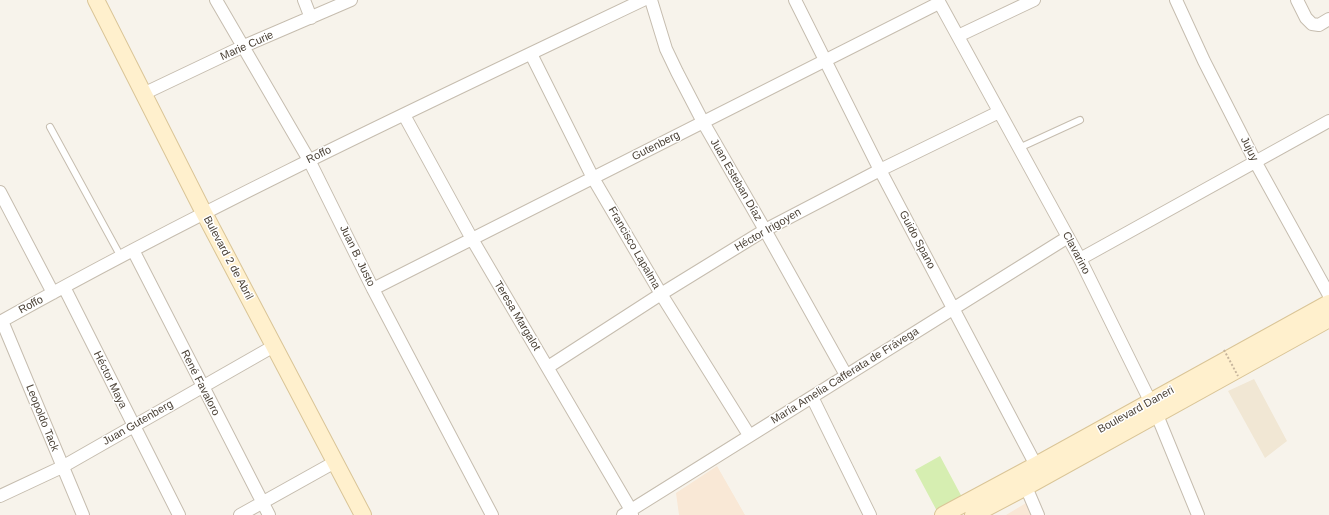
<!DOCTYPE html>
<html>
<head>
<meta charset="utf-8">
<style>
	body { margin:0 }
	canvas { display:block; background:#f7f3eb }
</style>
</head>
<body>
<canvas width="1329" height="515"></canvas>
<script>
const g = document.querySelector('canvas').getContext('2d');
g.lineJoin = 'round';
function paint(path, color) { g.fillStyle = color; g.fill(path, 'evenodd'); }
function trace(path, color, width, dash) { g.strokeStyle = color; g.lineWidth = width; g.lineCap = dash ? 'butt' : 'round'; g.setLineDash(dash || []); g.stroke(path); }
function write(font, color, halo, rows, align = 'center') {
  g.font = font + ' Helvetica,sans-serif'; g.lineWidth = 3; g.setLineDash([]); g.textBaseline = 'middle'; g.strokeStyle = halo; g.fillStyle = color; for (const [text, x, y, turn = 0] of rows) {
    g.save(); g.translate(x, y); g.rotate((+turn || 0) * Math.PI / 180); g.textAlign = isNaN(turn) ? turn : align; if (halo) g.strokeText(text, 0, 0); g.fillText(text, 0, 0); g.restore();
  }
}
const commercial = new Path2D(`
	M717,466l28,49h-66l-3,-22z
	M1026,503l5,12h-25z`);
const education = new Path2D(`
	M1254,379l33,62 -22,17 -37,-67z`);
const green = new Path2D(`
	M940,456l23,43 -25,14 -23,-43z`);
const lane = new Path2D(`
	M50,127l71,130
	M1019,148l61,-28`);
const street = new Path2D(`
	M216,0l93,160 64,129 119,226
	M304,0l7,18
	M651,0l15,49 11,23 26,50 62,108 81,145
	M795,0l85,170 159,301
	M938,0l142,259 77,156 41,100
	M1176,0l28,61 52,102 73,132
	M1297,0l9,18 6,6 7,1 10,-6
	M958,36l76,-36
	M531,54l62,124 68,116 88,141
	M143,94l101,-48 107,-46
	M404,115l68,124 159,271 1,5
	M0,192l53,101
	M133,250l136,265
	M1080,259l249,-138
	M64,287l115,228
	M373,289l566,-286
	M2,321l81,194
	M0,322c209,-117 427,-219 643,-322
	M548,367l113,-73 104,-64 115,-60 119,-58
	M812,397l58,118
	M1023,480l15,35
	M0,496l62,-29 212,-121
	M240,515l95,-53
	M623,515l445,-278`);
const secondary = new Path2D(`
	M96,0l108,213 159,302
	M943,515l93,-50 293,-162
	M973,515l53,-28 303,-168`);
const pathBridge = new Path2D(`
	M1224,350l14,26`);
const streetNames = [
	["Marie Curie",247,46,-24],
	["Gutenberg",656,146,-27],
	["Jujuy",1249,149,63],
	["Roffo",319,155,-26],
	["Juan Esteban Díaz",736,180,60],
	["Héctor Irigoyen",768,230,-30],
	["Guido Spano",917,240,62],
	["Francisco Lapalma",634,248,60],
	["Clavarino",1076,253,62],
	["Juan B. Justo",357,256,64],
	["Bulevard 2 de Abril",228,258,62],
	["Roffo",31,305,-28],
	["Teresa Margalot",517,316,59],
	["María Amelia Cafferata de Frávega",845,376,-32],
	["Héctor Maya",110,380,64],
	["René Favaloro",200,383,63],
	["Boulevard Daneri",1136,410,-29],
	["Leopoldo Tack",42,418,68],
	["Juan Gutenberg",138,423,-30]
];
paint(commercial, '#f9e8d6');
paint(education, '#f1e7d4');
paint(green, '#d6eeb1');
trace(lane, '#c6bdaf', 8);
trace(street, '#c6bdaf', 14);
trace(secondary, '#dac597', 18);
trace(lane, '#fff', 6);
trace(street, '#fff', 12);
trace(secondary, '#fff0cd', 16);
trace(pathBridge, '#c7b59c', 2, [2, 2]);
write('11px', '#4c4338', '#fff', streetNames);
</script>
</body>
</html>
